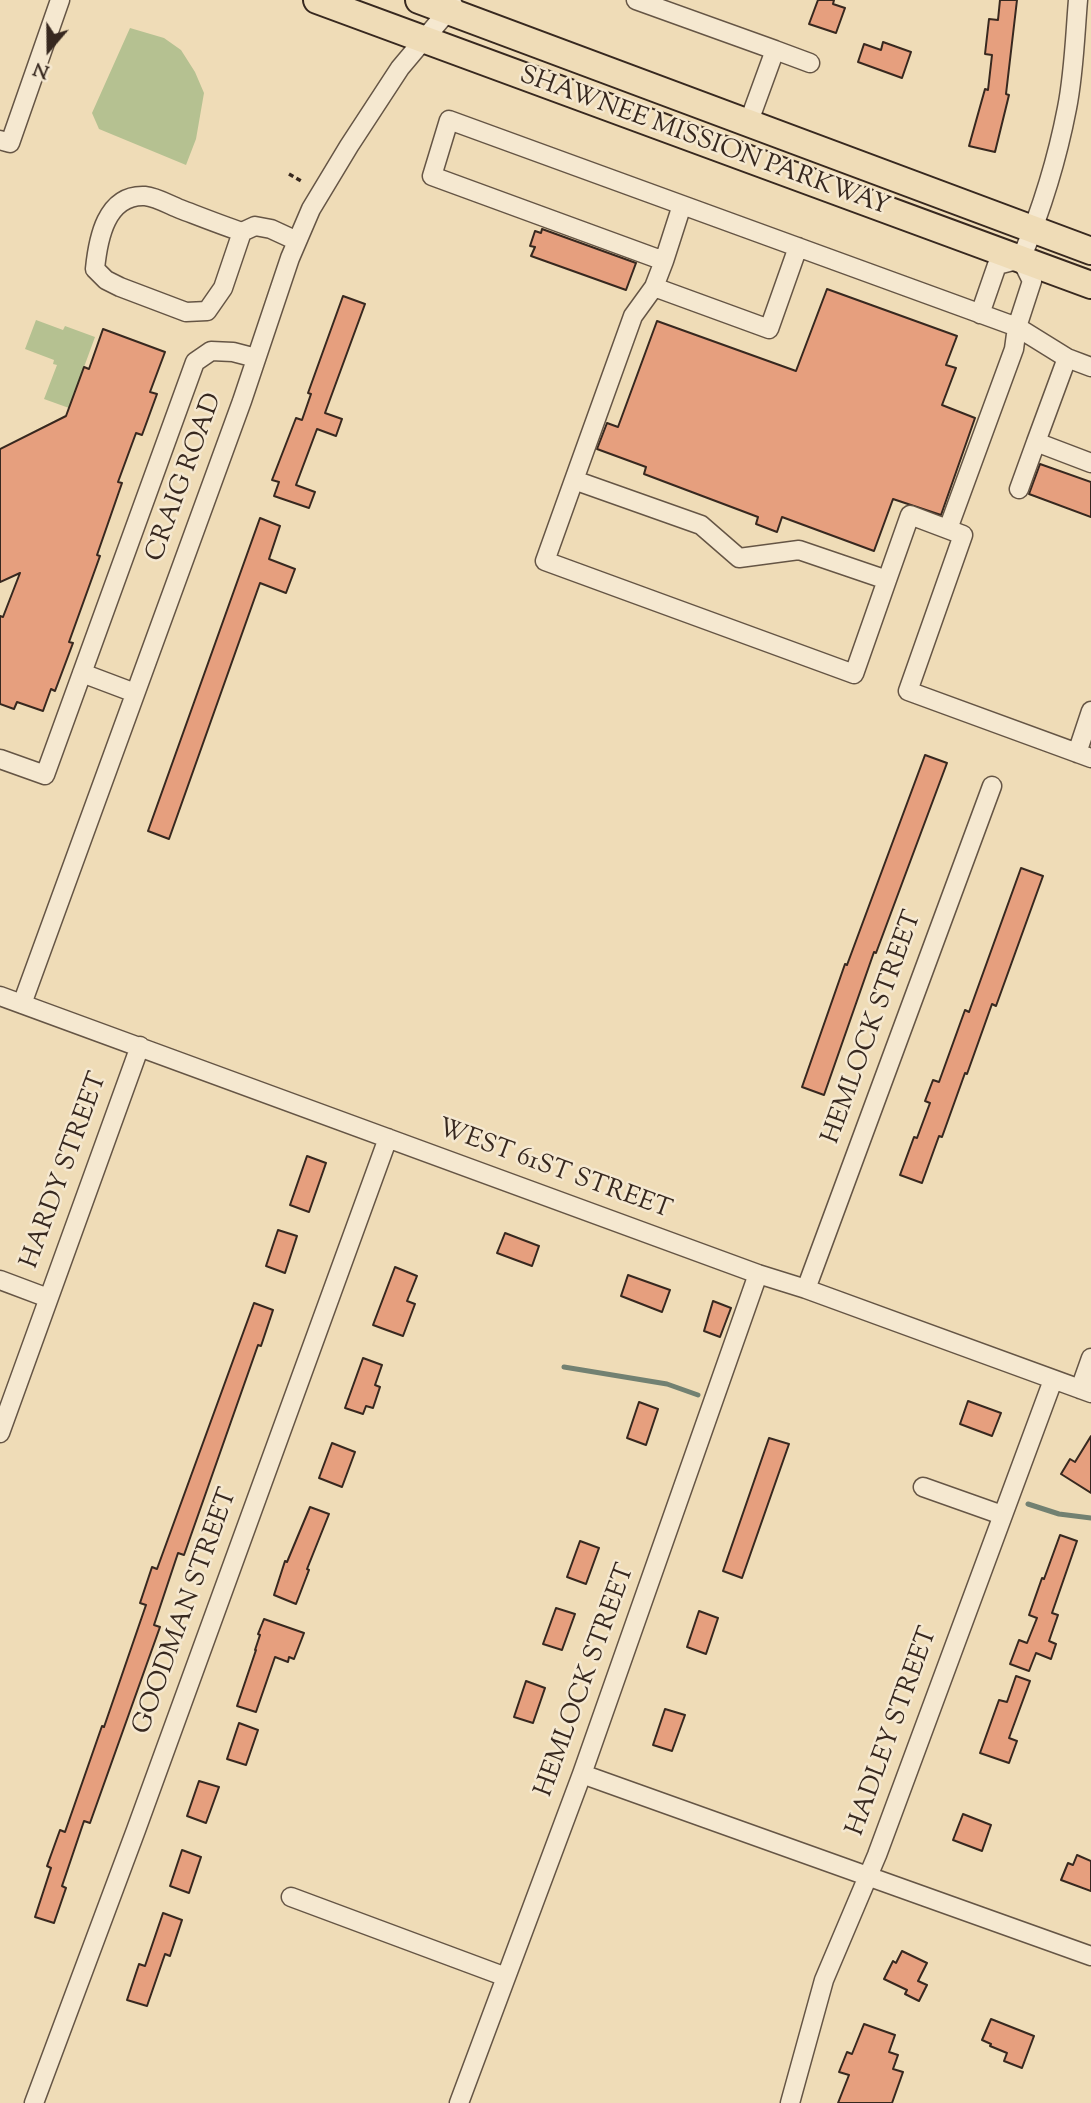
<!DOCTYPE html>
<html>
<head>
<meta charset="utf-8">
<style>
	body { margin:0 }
	#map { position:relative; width:1091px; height:2103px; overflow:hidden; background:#efdcb7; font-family:"Sorts Mill Goudy",serif }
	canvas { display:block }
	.north { position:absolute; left:14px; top:14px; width:70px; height:70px; -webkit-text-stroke:5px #f5e8d0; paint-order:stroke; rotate:200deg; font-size:19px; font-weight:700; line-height:28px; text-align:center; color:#37281f }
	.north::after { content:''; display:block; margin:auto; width:24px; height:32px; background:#37281f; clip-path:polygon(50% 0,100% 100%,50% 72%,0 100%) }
</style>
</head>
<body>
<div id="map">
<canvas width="1091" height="2103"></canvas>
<div class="north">N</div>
</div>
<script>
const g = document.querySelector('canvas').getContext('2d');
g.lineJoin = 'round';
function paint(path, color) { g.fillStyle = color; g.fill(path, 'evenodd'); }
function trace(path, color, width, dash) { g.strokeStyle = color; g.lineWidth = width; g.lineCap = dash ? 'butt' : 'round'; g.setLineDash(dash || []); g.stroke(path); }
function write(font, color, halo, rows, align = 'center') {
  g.font = font + ' "Sorts Mill Goudy",serif'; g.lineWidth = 5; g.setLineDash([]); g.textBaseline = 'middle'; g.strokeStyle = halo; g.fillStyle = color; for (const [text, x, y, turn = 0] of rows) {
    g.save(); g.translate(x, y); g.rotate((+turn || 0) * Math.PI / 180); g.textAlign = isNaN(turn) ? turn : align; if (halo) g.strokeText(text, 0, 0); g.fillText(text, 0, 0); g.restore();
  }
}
const green = new Path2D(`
	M130,28l34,10 17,12 14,22 9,21 -8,46 -10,26 -87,-36 -7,-16z
	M36,320l27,10 2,-4 30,11 -26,71 -25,-9 13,-34 -4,-1 1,-4 -29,-11z`);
const stream = new Path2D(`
	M564,1367l103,17 31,11
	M1028,1504l31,10 32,4`);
const building = new Path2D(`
	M818,0h16l-1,4 12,4 -9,25 -27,-9z
	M1000,0h17l-11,94 3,1 -14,57 -26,-6 16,-57 3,1 4,-35 -7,-1 4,-35 9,1z
	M883,42l28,10 -9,26 -44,-16 6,-18 17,6z
	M542,229l94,34 -10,27 -95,-34 4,-9 -5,-1 5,-15 6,2z
	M827,289l130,47 -11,29 10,3 -14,37 33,13 -34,97 -48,-16 -19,52 -92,-34 -5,15 -21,-8 2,-7 -114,-43 2,-7 -49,-18 10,-26 11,4 39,-106 139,50z
	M343,296l22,8 -40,109 17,6 -6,17 -19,-7 -21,56 19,7 -6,16 -35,-12 5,-14 -7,-2 24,-62 6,2 9,-26 -3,-1z
	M103,329l62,23 -15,40 7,2 -15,41 -6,-2 -18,49 4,1 -25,72 3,1 -31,86 4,1 -18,48 -4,-2 -8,22 -26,-9 -3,7 -14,-5v-88l3,1 17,-44 -20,9v-133l66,-33 18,-49 5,2z
	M1040,464l51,18v35l-62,-23z
	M260,518l20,8 -11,33 26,10 -9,24 -26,-10 -91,256 -21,-8z
	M925,755l22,8 -71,190 -2,-1 -50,143 -22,-8 43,-123 2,1z
	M1021,868l22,8 -47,130 -4,-2 -25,70 -2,-1 -23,64 -3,-1 -17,47 -22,-8 14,-38 3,1 13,-35 -5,-2 8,-21 6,2 26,-72 4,2z
	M307,1156l19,7 -17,49 -19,-7z
	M278,1230l19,6 -12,37 -19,-7z
	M505,1233l34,13 -7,20 -35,-13z
	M395,1267l22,9 -10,25 8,3 -12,32 -30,-11z
	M628,1275l42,15 -8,22 -41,-16z
	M713,1301l18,7 -11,29 -16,-6z
	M254,1303l19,7 -12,36 -3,-1 -74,210 -6,-2 -24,72 6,2 -70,196 -6,-2 -22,65 4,2 -12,35 -19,-6 16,-49 -4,-2 13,-36 5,2 37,-106 2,1 42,-122 -6,-2 12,-36 5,2z
	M363,1358l19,7 -7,20 5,2 -7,21 -7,-2 -3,8 -18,-6z
	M968,1401l33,12 -9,23 -32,-12z
	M639,1402l19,7 -12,36 -19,-7z
	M1091,1436v57l-30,-19 9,-15 5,3z
	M769,1438l20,6 -47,134 -19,-7z
	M332,1443l23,9 -13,35 -23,-9z
	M310,1507l19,7 -22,55 2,1 -13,34 -22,-9 11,-34 2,1z
	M1060,1535l17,6 -25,72 6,2 -9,26 7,3 -5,15 -15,-6 -7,18 -19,-7 9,-24 8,3 10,-25 -8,-3 13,-37 2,1z
	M580,1541l19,7 -13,36 -19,-7z
	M556,1608l19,6 -13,36 -19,-6z
	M699,1611l19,7 -12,36 -19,-7z
	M264,1619l40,14 -10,26 -5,-2 -1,5 -13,-5 -19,55 -19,-6 19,-56h-1l5,-15 -2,-1z
	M1016,1676l14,5 -21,57 8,3 -8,22 -29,-10 19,-53 8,2z
	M526,1681l19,7 -12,35 -19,-6z
	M665,1709l20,6 -13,36 -19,-6z
	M239,1723l19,7 -12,35 -19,-6z
	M199,1781l20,6 -13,36 -19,-7z
	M963,1814l28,11 -9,26 -29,-11z
	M182,1850l19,7 -12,36 -19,-7z
	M1077,1855l14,6v30l-30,-11 7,-17 5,2z
	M163,1913l19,7 -12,36 -5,-2 -18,52 -20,-6 12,-36 6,2z
	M902,1951l25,12 -9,18 9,4 -8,16 -14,-7 2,-4 -23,-11 9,-18 3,2z
	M991,2019l43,17 -12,32 -18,-7 3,-8 -17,-7 1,-2 -9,-4z
	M864,2024l31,11 -6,17 9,3 -5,14 10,3 -11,31h-54l11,-28 -10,-3 8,-20 5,2z`);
const path = new Path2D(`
	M289,174l14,8`);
const minor = new Path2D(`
	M636,0l139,50 -27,74
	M775,50l35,13
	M0,140l10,3 50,-143
	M682,205l-18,56 -232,-85 17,-56 568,207 50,31 24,9
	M242,232c-21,-7 -41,-15 -62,-23 -10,-4 -24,-12 -35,-13 -39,-2 -47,43 -50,73l11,11 14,7 66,25 21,-1 16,-23 19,-56 13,-6 16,3 26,12
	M1021,259c20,-48 36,-99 46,-151 7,-35 8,-72 11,-108
	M664,261l-10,26 115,42 29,-82
	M654,287l-21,29 -59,164 127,45 38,33 60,-8 88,30 23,-65 53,20 -55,156 183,67
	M980,314l17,-49 24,-6
	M1067,358l-31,84 55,21
	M574,480l-29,81 309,113 33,-94
	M1019,489l17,-47
	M948,529l66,-180 3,-22 15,-46 -11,-22
	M82,673l53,20
	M1077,753l14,-42
	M0,759l45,16 150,-413 16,-11 22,1 23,6
	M0,996l758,278 48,15 285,104
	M22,1004l220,-603 48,-143 21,-49 38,-63 51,-78 53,-63
	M0,1280l48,18
	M806,1289l186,-503
	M1080,1389l11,-31
	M0,1433l140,-387
	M923,1487l79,28
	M582,1774l509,182
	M291,1897l215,80
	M34,2103l102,-273 252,-692
	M459,2103l123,-329 176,-500
	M790,2103l34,-123 53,-125 176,-475`);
const highway = new Path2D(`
	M317,0l774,285
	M419,0l672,251`);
const streetNames = [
	["SHAWNEE MISSION PARKWAY",704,143,20],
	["CRAIG ROAD",186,478,-70],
	["HEMLOCK STREET",874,1028,-70],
	["HARDY STREET",66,1171,-70],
	["WEST 61ST STREET",554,1171,20],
	["GOODMAN STREET",187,1612,-70],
	["HEMLOCK STREET",587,1681,-70],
	["HADLEY STREET",894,1732,-70]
];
paint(green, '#b5c191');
trace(stream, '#728172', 5);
paint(building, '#e69f7e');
trace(building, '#37281f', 2);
trace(minor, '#655545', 21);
trace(highway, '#37281f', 30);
trace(path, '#37281f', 3.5, [5, 3.5]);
trace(minor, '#f5e8d0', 18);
trace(highway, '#efdcb7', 26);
write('26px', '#37281f', '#f5e8d0', streetNames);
</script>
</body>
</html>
